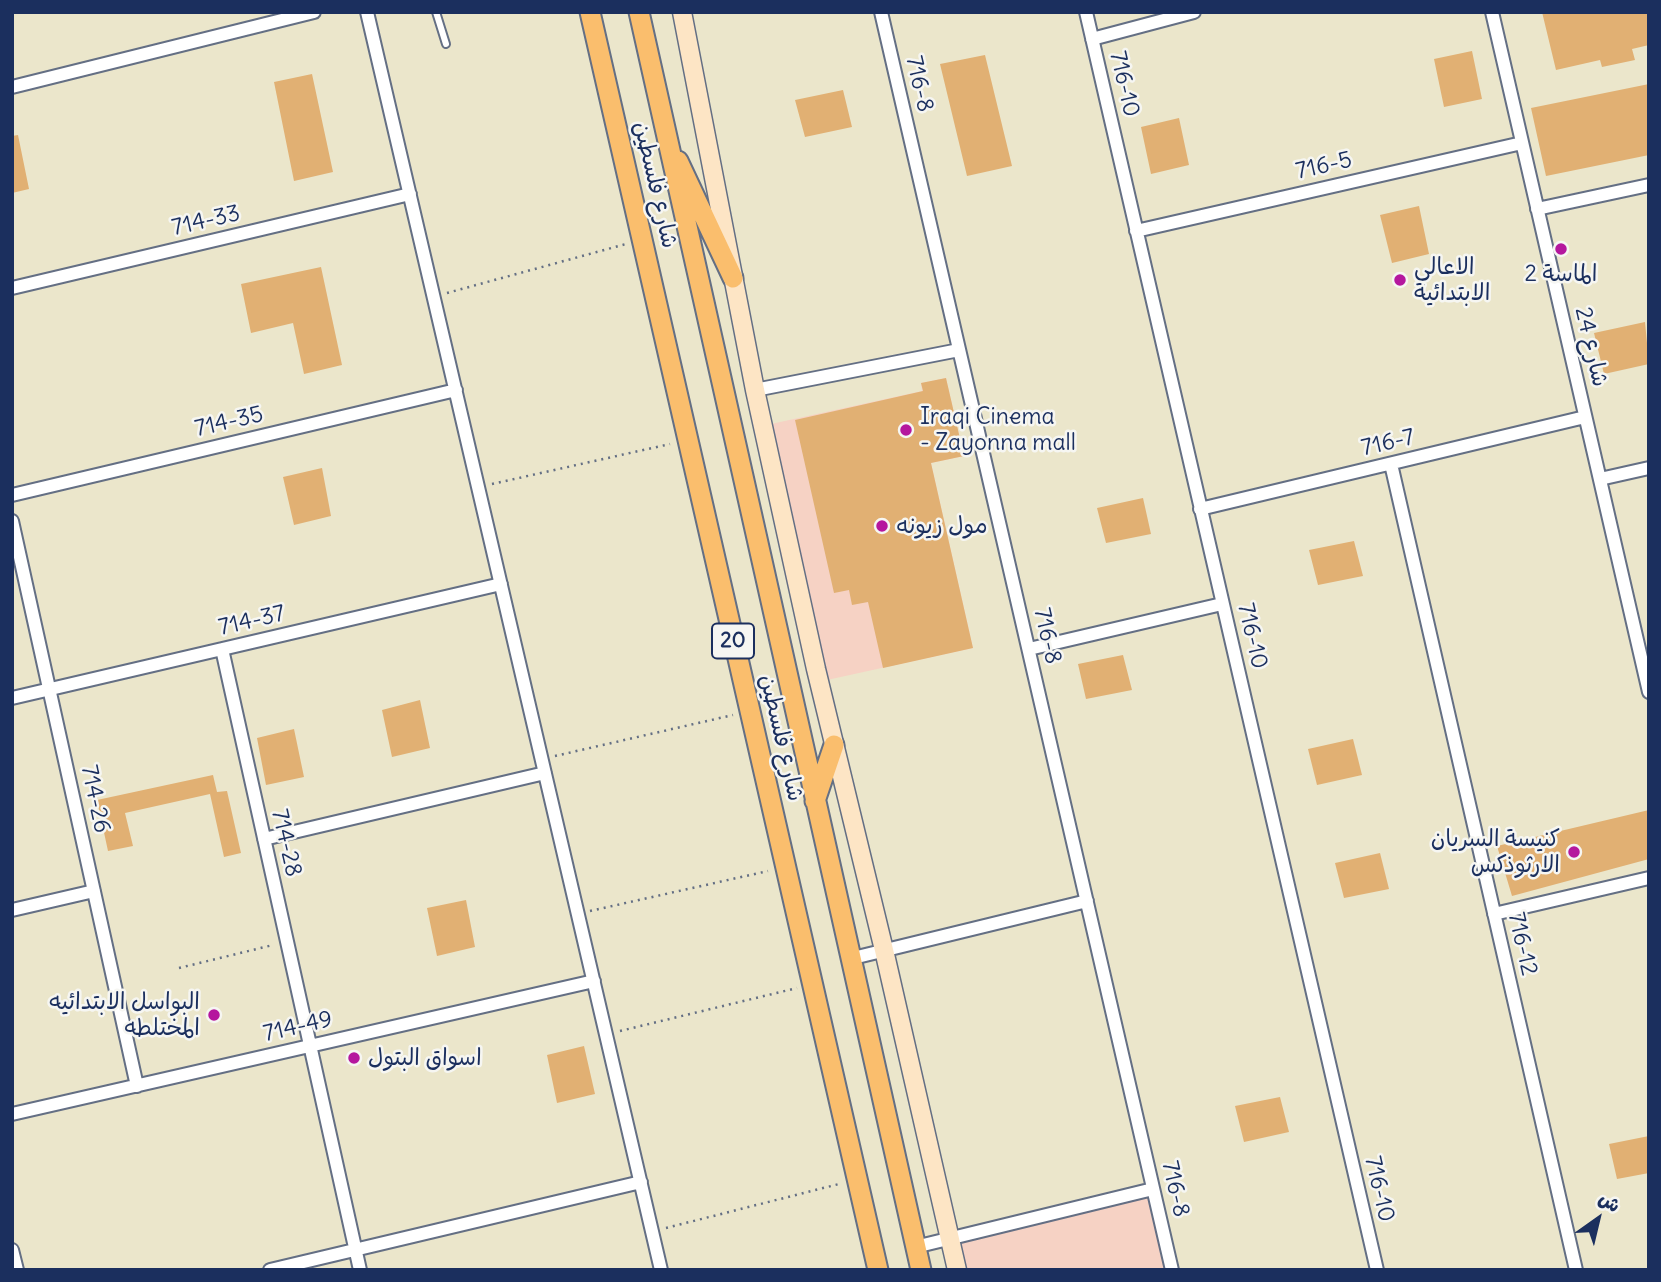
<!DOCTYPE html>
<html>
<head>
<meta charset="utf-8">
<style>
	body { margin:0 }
	#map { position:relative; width:1661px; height:1282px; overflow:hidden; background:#ebe6cb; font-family:Delius,"Playpen Sans Arabic",sans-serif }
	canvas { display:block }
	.frame { position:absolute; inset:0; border:14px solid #1b2f5e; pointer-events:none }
	.north { position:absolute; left:1563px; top:1184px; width:70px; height:70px; -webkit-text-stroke:5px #f6f6f2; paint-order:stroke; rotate:34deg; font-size:19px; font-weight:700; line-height:28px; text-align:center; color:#1b2f5e }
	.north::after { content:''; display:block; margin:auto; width:24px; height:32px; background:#1b2f5e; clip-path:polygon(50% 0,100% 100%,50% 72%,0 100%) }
</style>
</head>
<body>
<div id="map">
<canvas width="1661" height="1282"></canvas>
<div class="frame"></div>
<div class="north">ش</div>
</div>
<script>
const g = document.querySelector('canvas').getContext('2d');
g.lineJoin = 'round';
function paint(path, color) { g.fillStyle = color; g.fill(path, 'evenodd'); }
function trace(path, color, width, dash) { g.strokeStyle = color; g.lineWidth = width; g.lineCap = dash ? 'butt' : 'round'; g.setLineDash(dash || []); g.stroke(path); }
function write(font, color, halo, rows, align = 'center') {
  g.font = font + ' Delius,"Playpen Sans Arabic",sans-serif'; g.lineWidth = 5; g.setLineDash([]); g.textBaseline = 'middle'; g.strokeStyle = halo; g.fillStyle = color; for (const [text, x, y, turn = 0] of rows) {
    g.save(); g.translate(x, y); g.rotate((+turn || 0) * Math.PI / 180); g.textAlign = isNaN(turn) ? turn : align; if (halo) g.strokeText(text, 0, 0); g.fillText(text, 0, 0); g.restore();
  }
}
const built = new Path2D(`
	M946,378l18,78 -33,7 42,185 -146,32 -56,-256 151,-33 -1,-8z
	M1153,1189l19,81h-215l-7,-32z`);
const building = new Path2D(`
	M1542,12h107v33l-17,4 3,11 -33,7 -2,-7 -44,10z
	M1472,51l10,48 -38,8 -10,-48z
	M985,55l27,111 -45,10 -27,-112z
	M312,74l21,98 -39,9 -20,-99z
	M1649,84v71l-103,21 -15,-68z
	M843,90l9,37 -47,10 -10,-37z
	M1179,118l10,47 -38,9 -10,-47z
	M18,135l11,54 -17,4v-57z
	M1419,206l10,48 -37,9 -12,-48z
	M321,267l21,98 -38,9 -11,-51 -42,10 -10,-49z
	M1645,322l4,42 -45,10 -10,-41z
	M946,378l18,78 -33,7 42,185 -90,20 -15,-66 -16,3 -3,-15 -15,3 -39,-173 128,-29 -2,-8z
	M322,468l9,48 -37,9 -11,-48z
	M1143,498l8,36 -45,9 -9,-35z
	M1354,541l9,35 -45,9 -9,-35z
	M1123,655l9,35 -46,9 -8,-35z
	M420,700l10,48 -38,9 -10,-47z
	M294,729l10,48 -38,8 -9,-47z
	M1353,739l9,36 -45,10 -9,-36z
	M213,775l4,17 10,-1 14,62 -17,4 -14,-63 -85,19 8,33 -25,5 -11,-51z
	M1649,810v49l-137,37 -15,-50z
	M1380,853l9,36 -45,9 -9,-35z
	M466,900l9,47 -38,9 -10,-48z
	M584,1046l11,48 -38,9 -10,-48z
	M1280,1097l9,35 -45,10 -9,-36z
	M1649,1136v37l-32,6 -8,-35z`);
const path = new Path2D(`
	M447,293l179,-49
	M492,484l178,-40
	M555,756l178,-41
	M590,911l178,-40
	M179,968l94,-23
	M620,1031l177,-43
	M666,1228l173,-44`);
const lane = new Path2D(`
	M436,12l10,32`);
const street = new Path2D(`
	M367,12l294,1258
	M881,12l291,1258
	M1086,12l291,1258
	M1492,12l157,680
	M1092,39l102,-27
	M12,87l302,-75
	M1537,209l112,-24
	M1136,231l386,-88
	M12,288l398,-94
	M755,390l204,-40
	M1391,464l185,806
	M1600,479l49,-11
	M12,495l444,-105
	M1200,509l385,-92
	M12,521l125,565
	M222,649l138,621
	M1029,649l193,-45
	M12,698l489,-114
	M264,839l281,-66
	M12,910l82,-19
	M1494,914l155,-36
	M849,959l238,-58
	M12,1114l582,-133
	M915,1247l238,-58
	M12,1250l5,20
	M270,1270l371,-88`);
const secondary = new Path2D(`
	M682,12l73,378 61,279 68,281 73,320`);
const primary = new Path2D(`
	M590,12l288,1258
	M639,12l282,1258
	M678,161l55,117
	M815,801l19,-56`);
const markers = [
	[1561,249,7,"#b5179e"],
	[1400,280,7,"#b5179e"],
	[906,430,7,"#b5179e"],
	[882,526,7,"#b5179e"],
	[1574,852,7,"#b5179e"],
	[214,1015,7,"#b5179e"],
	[354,1058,7,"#b5179e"]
];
const shields = [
	[733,641,42]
];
const shieldNames = [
	["20",733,641]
];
const streetNames = [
	["716-8",919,84,77],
	["716-10",1124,84,77],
	["716-5",1324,166,-13],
	["شارع فلسطين",655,185,77],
	["714-33",206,221,-13],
	["شارع 24",1591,347,77],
	["714-35",229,422,-13],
	["716-7",1388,443,-13],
	["714-37",252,621,-13],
	["716-8",1047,636,77],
	["716-10",1252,636,77],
	["شارع فلسطين",781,738,77],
	["714-26",95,799,78],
	["714-28",286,843,77],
	["716-12",1522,944,77],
	["714-49",298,1027,-13],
	["716-8",1175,1189,77],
	["716-10",1379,1189,77]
];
const poiNames = [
	["الاعالي",1414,267],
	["الابتدائية",1414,293],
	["الماسة 2",1561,274,"center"],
	["Iraqi Cinema",920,417],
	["- Zayonna mall",920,443],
	["مول زيونه",896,526],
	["كنيسة السريان",1560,839,"right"],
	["الارثوذكس",1560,865,"right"],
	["البواسل الابتدائيه",200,1002,"right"],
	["المختلطه",200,1028,"right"],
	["اسواق البتول",368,1058]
];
paint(built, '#f6d2c4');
paint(building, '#e1b073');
trace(lane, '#646f84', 10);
trace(street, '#646f84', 16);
trace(secondary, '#646f84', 21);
trace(primary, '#646f84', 23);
trace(path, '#646f84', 2.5, [2, 5]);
trace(lane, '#fff', 6);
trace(street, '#fff', 12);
trace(secondary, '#fde5c5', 18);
trace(primary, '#fabe6d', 19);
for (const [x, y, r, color] of markers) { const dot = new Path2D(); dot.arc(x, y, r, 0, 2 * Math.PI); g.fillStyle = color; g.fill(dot); trace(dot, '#f6f6f2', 2.5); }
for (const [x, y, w] of shields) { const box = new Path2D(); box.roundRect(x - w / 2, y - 17.5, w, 35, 5); g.fillStyle = '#f6f6f2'; g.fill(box); trace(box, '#1b2f5e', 2); }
write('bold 21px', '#1b2f5e', null, shieldNames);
write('23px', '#1b2f5e', '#f6f6f2', streetNames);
write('23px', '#1b2f5e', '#f6f6f2', poiNames, 'left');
</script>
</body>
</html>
